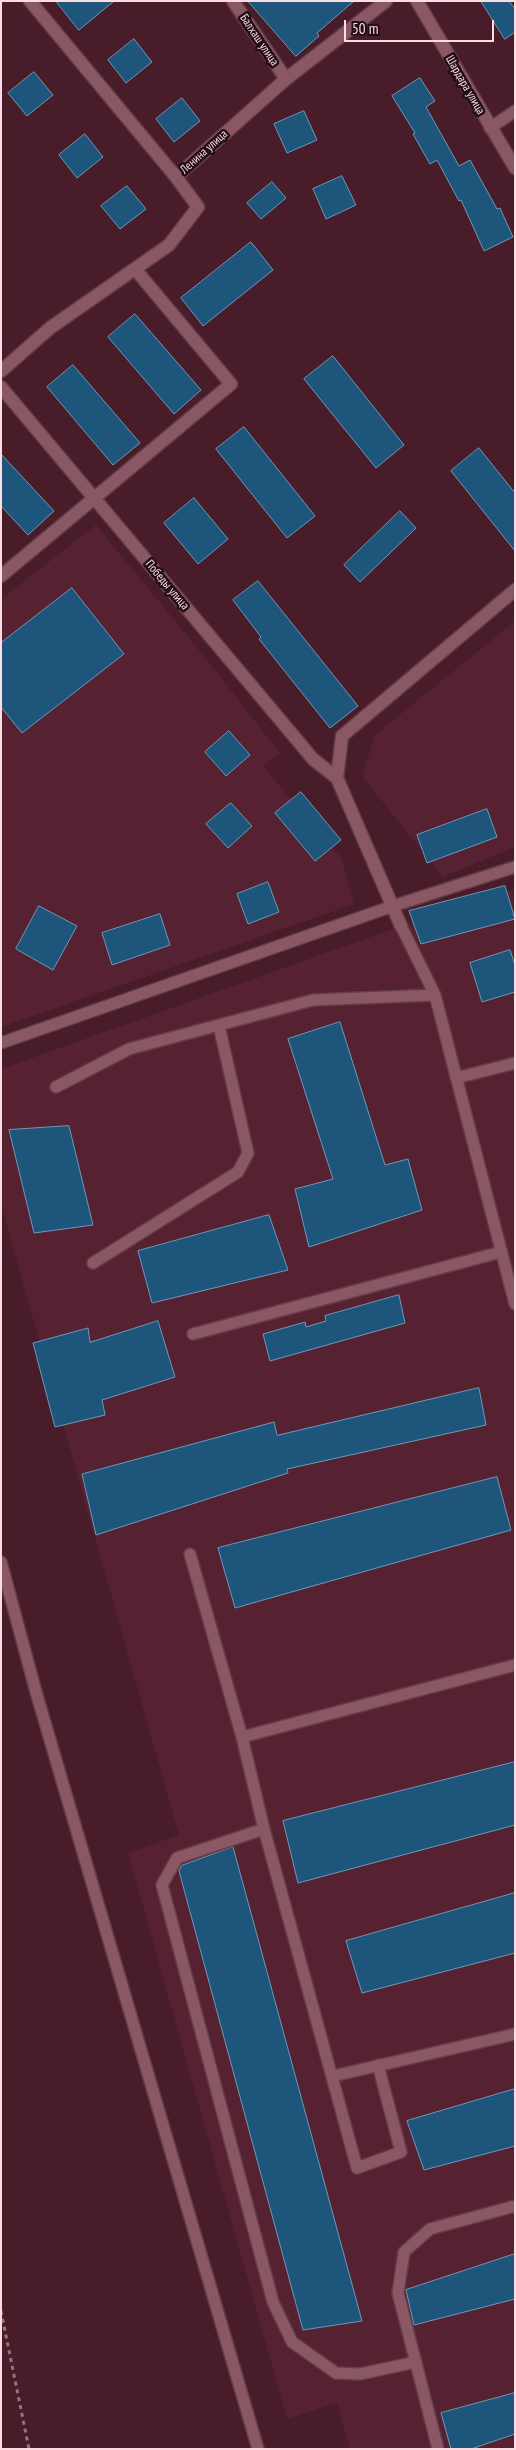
<!DOCTYPE html>
<html>
<head>
<meta charset="utf-8">
<style>
	body { margin:0 }
	#map { position:relative; width:516px; height:2450px; overflow:hidden; background:#481c29; font-family:"PT Sans Narrow",sans-serif }
	canvas { display:block }
	.frame { position:absolute; inset:0; border:2px solid #fbdde3; pointer-events:none }
	.scale { position:absolute; left:344px; top:20px; width:150px; height:22px; box-sizing:border-box; border:2px solid #fbdde3; border-top:0; padding-left:6px; font-size:15px; line-height:18px; white-space:nowrap; color:#fbdde3; -webkit-text-stroke:4px #220e14; paint-order:stroke }
</style>
</head>
<body>
<div id="map">
<canvas width="516" height="2450"></canvas>
<div class="frame"></div>
<div class="scale">50 m</div>
</div>
<script>
const g = document.querySelector('canvas').getContext('2d');
g.lineJoin = 'round';
function paint(path, color) { g.fillStyle = color; g.fill(path, 'evenodd'); }
function trace(path, color, width, dash) { g.strokeStyle = color; g.lineWidth = width; g.lineCap = dash ? 'butt' : 'round'; g.setLineDash(dash || []); g.stroke(path); }
function write(font, color, halo, rows, align = 'center') {
  g.font = font + ' "PT Sans Narrow",sans-serif'; g.lineWidth = 5; g.setLineDash([]); g.textBaseline = 'middle'; g.strokeStyle = halo; g.fillStyle = color; for (const [text, x, y, turn = 0] of rows) {
    g.save(); g.translate(x, y); g.rotate((+turn || 0) * Math.PI / 180); g.textAlign = isNaN(turn) ? turn : align; if (halo) g.strokeText(text, 0, 0); g.fillText(text, 0, 0); g.restore();
  }
}
const built = new Path2D(`
	M96,525l112,136 72,92 -17,13 79,93 12,45 -353,123v-428z
	M515,621v226l-72,30 -81,-101 13,-41z
	M515,889v1560h-165l-13,-46 -50,16 -159,-566 51,-18 -178,-630v-136l400,-143z`);
const building = new Path2D(`
	M56,1h58l-35,29z
	M248,1h106l-37,32 2,3 -23,20z
	M481,1h28l6,8v23l-10,7z
	M134,39l18,23 -26,21 -18,-23z
	M34,72l19,23 -26,21 -19,-23z
	M420,78l15,23 -9,6 33,59 11,-6 27,49 3,-1 13,29 -29,14 -23,-51 -2,1 -22,-41 -7,4 -17,-30 2,-1 -23,-37z
	M182,98l18,23 -26,21 -18,-23z
	M304,111l13,29 -30,13 -13,-29z
	M85,134l18,23 -26,21 -18,-23z
	M342,176l14,29 -30,14 -13,-30z
	M272,182l14,16 -25,21 -14,-16z
	M127,186l19,23 -26,20 -19,-23z
	M251,242l22,28 -70,56 -22,-28z
	M135,314l66,76 -27,24 -66,-77z
	M333,356l71,89 -28,23 -72,-89z
	M73,365l67,78 -27,22 -66,-78z
	M244,427l71,89 -28,22 -71,-89z
	M479,448l36,45v58l-64,-80z
	M1,454l53,57 -26,24 -27,-29z
	M194,498l34,41 -30,25 -34,-41z
	M400,511l16,17 -56,54 -16,-17z
	M258,581l100,125 -28,22 -71,-89 2,-2 -28,-37z
	M72,588l52,66 -102,79 -21,-26v-64z
	M229,731l21,24 -24,21 -21,-24z
	M301,792l40,48 -26,21 -40,-48z
	M231,803l21,23 -24,22 -22,-24z
	M487,809l10,28 -70,26 -10,-28z
	M268,882l11,30 -31,12 -11,-30z
	M505,886l10,33 -94,25 -12,-33z
	M39,906l38,20 -24,44 -37,-21z
	M160,914l10,31 -58,20 -10,-32z
	M510,950l5,15v27l-33,10 -12,-39z
	M340,1022l45,143 23,-6 14,51 -113,37 -14,-58 38,-10 -45,-140z
	M69,1126l24,99 -59,8 -25,-103z
	M269,1215l19,55 -136,33 -14,-52z
	M399,1295l6,28 -135,38 -7,-27 42,-12 1,5 20,-6 -1,-5z
	M158,1321l17,56 -73,23 3,15 -50,12 -22,-84 55,-15 2,14z
	M479,1388l7,37 -199,44 1,4 -192,62 -14,-61 192,-52 3,13z
	M497,1477l14,53 -276,78 -17,-60z
	M515,1762v63l-217,58 -15,-62z
	M233,1847l129,474 -59,9 -124,-459 2,-5z
	M515,1893v60l-153,40 -16,-52z
	M515,2089v57l-91,24 -17,-49z
	M515,2254v45l-101,26 -8,-35z
	M515,2393v41l-44,15h-20l-10,-36z`);
const path = new Path2D(`
	M1,2311l28,138`);
const service = new Path2D(`
	M490,128l25,-17
	M401,926l34,69 80,309
	M1,1043l392,-137 122,-39
	M456,1078l59,-15
	M56,1087l73,-38 184,-49 122,-5
	M93,1263l145,-91 10,-19 -29,-127
	M193,1334l308,-82
	M190,1554l52,183 22,92 93,339 44,-16 -23,-87
	M1,1562l35,130 222,757
	M242,1737l273,-72
	M264,1829l-87,29 -15,27 111,417 19,40 44,31 24,1 56,-12
	M333,2076l182,-42
	M438,2449l-40,-156 6,-41 26,-23 85,-23`);
const minor = new Path2D(`
	M30,1l146,176 110,-98 100,-78
	M233,1l53,78
	M417,1l98,167
	M1,371l49,-43 119,-83 29,-38 -22,-30
	M1,387l312,372 24,19
	M1,576l230,-192 -96,-115
	M401,926l-64,-148 5,-42 173,-146`);
const streetNames = [
	["Балхаш улица",259,40,56],
	["Шардара улица",465,85,60],
	["Ленина улица",204,152,-42],
	["Победы улица",167,585,50]
];
paint(built, '#562232');
paint(building, '#1e557b');
trace(building, '#6e98b9', 1);
trace(service, '#623c48', 14);
trace(minor, '#623c48', 15);
trace(path, '#98727c', 3, [4, 4]);
trace(service, '#8a5865', 11);
trace(minor, '#8a5865', 12);
write('12px', '#fbdde3', '#220e14', streetNames);
</script>
</body>
</html>
